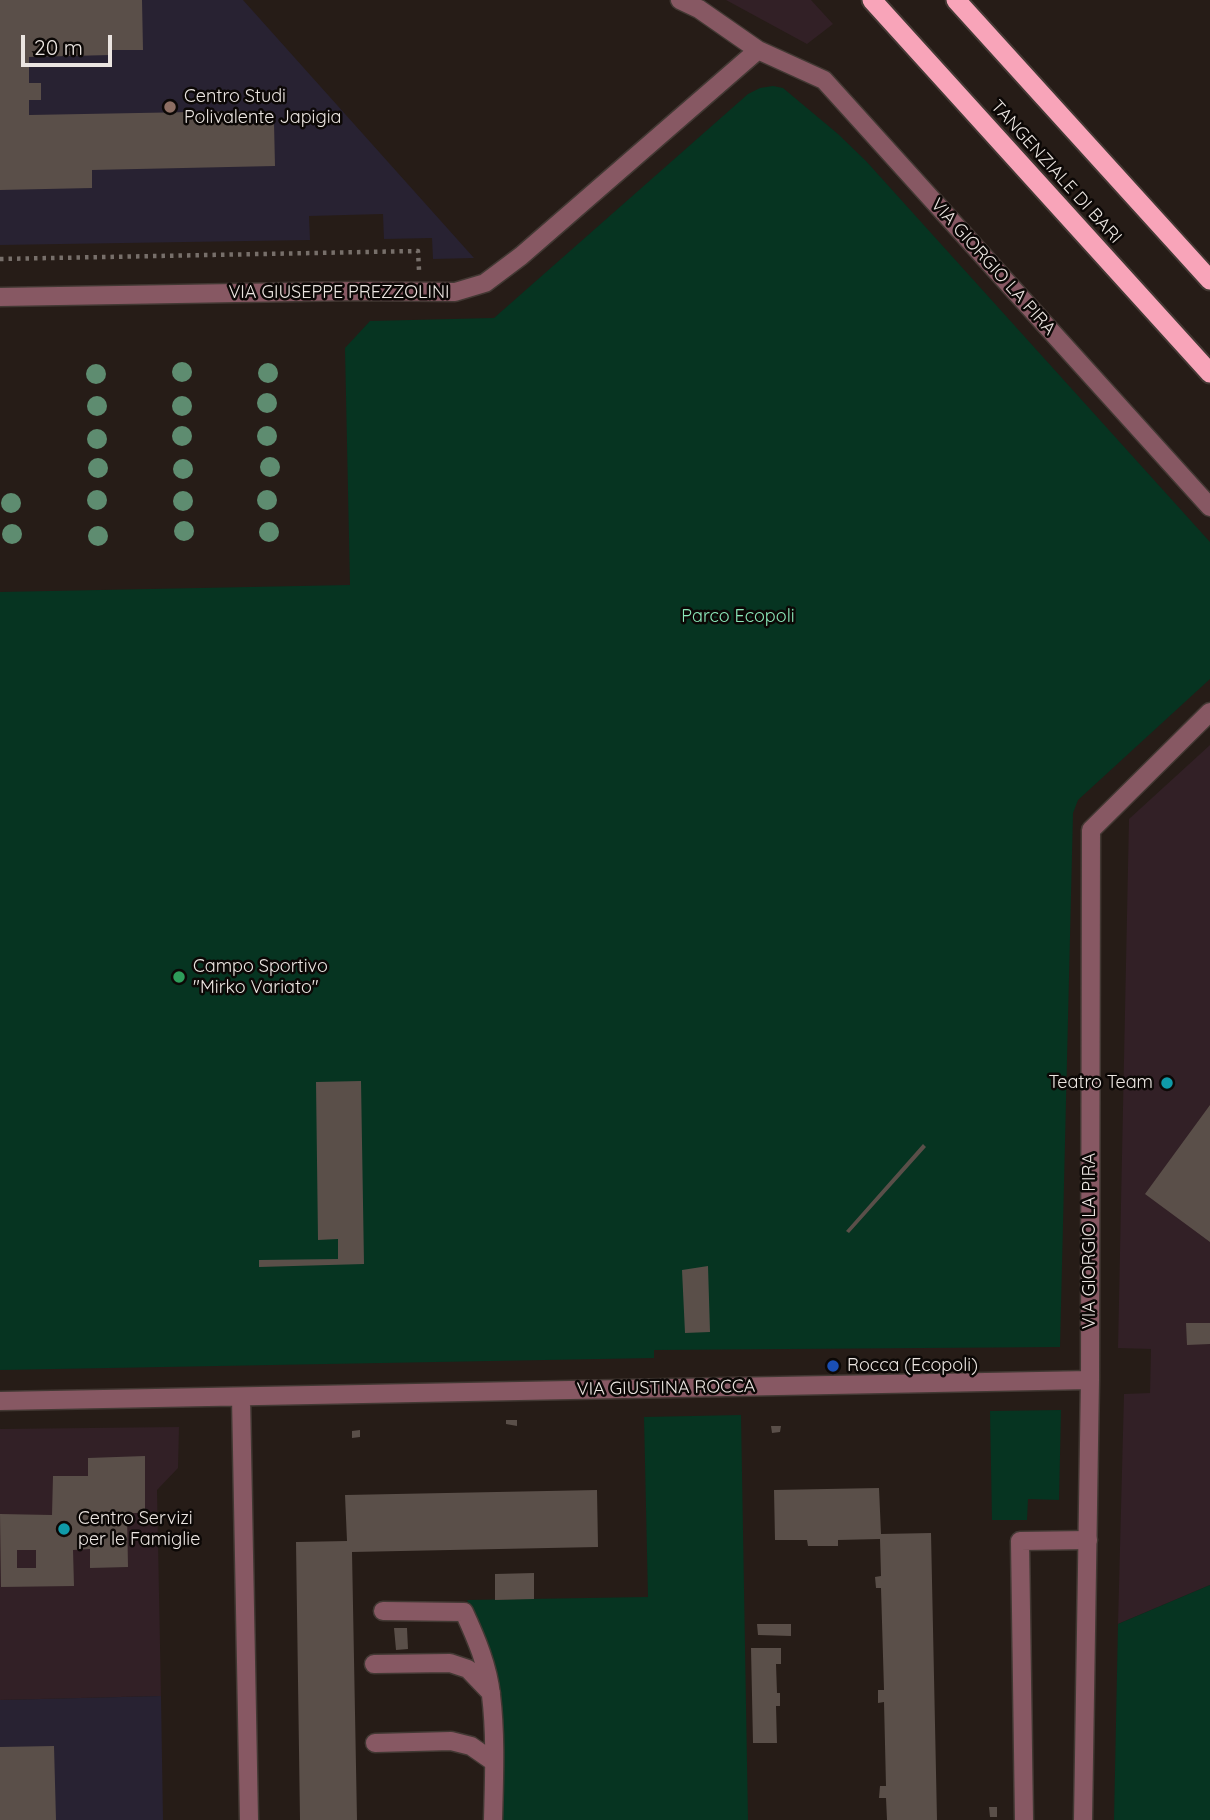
<!DOCTYPE html>
<html>
<head>
<meta charset="utf-8">
<style>
	body { margin:0 }
	#map { position:relative; width:1210px; height:1820px; overflow:hidden; background:#261c17; font-family:Quicksand,sans-serif }
	canvas { display:block }
	.scale { position:absolute; left:21px; top:35px; width:91px; height:32px; box-sizing:border-box; border:4px solid #ebe5e1; border-top:0; padding-left:9px; font-size:21px; line-height:24px; white-space:nowrap; color:#ebe5e1; -webkit-text-stroke:5px #0c0806; paint-order:stroke }
</style>
</head>
<body>
<div id="map">
<canvas width="1210" height="1820"></canvas>
<div class="scale">20 m</div>
</div>
<script>
const g = document.querySelector('canvas').getContext('2d');
g.lineJoin = 'round';
function paint(path, color) { g.fillStyle = color; g.fill(path, 'evenodd'); }
function trace(path, color, width, dash) { g.strokeStyle = color; g.lineWidth = width; g.lineCap = dash ? 'butt' : 'round'; g.setLineDash(dash || []); g.stroke(path); }
function write(font, color, halo, rows, align = 'center') {
  g.font = font + ' Quicksand,sans-serif'; g.lineWidth = 5; g.setLineDash([]); g.textBaseline = 'middle'; g.strokeStyle = halo; g.fillStyle = color; for (const [text, x, y, turn = 0] of rows) {
    g.save(); g.translate(x, y); g.rotate((+turn || 0) * Math.PI / 180); g.textAlign = isNaN(turn) ? turn : align; if (halo) g.strokeText(text, 0, 0); g.fillText(text, 0, 0); g.restore();
  }
}
const commercial = new Path2D(`
	M726,0h85l22,24 -26,20z
	M1210,745v840l-92,39 6,-230 26,-1 1,-44 -33,-1 11,-529z
	M179,1427l-1,41 -21,22 4,206 -161,4v-271z`);
const education = new Path2D(`
	M0,0h243l231,258 -41,1 -1,-21 -48,1 -1,-25 -74,2 1,24 -310,5z
	M161,1696l2,124h-163v-120z`);
const green = new Path2D(`
	M773,86l10,2 55,46 28,27 344,381v137l-132,121 -5,13 -13,534 -406,3v8l-654,12v-778l350,-7 -5,-237 25,-27 124,-3 254,-224 12,-6z
	M1061,1410l-2,90 -31,-1 -1,21h-35l-2,-109z
	M741,1415l7,405h-247l-25,-201 -9,-19 181,-3 -4,-180z
	M1210,1585v235h-96l4,-196z`);
const building = new Path2D(`
	M0,0h142l1,50h-32v5l-82,2v26h12v17h-12v15l218,-4v13l27,-1 1,43 -183,4v18l-92,2z
	M361,1081l3,183 -105,3v-7l79,-1v-20l-20,1 -2,-158z
	M1210,1105v137l-65,-48z
	M923,1144l3,3 -77,86 -3,-2z
	M708,1266l2,66 -25,1 -3,-63z
	M1186,1323h24v21l-23,1z
	M506,1420h11v6l-11,-2z
	M771,1426h10l-1,6 -8,1z
	M360,1430v7l-8,1v-7z
	M145,1456v57h-18l1,54 -38,1v-19l-17,1 1,36 -73,1 -1,-73 52,1 1,-39h35v-18zM17,1550h19v18h-19z
	M879,1488l2,46 50,-1 6,287h-50l-1,-22h-7l1,-12h6l-2,-84 -6,1v-13h6l-3,-102h-5l-1,-11 6,-1 -1,-37 -42,1v6h-30l-1,-6h-32l-1,-50z
	M597,1490l1,57 -246,5 5,268h-57l-4,-278 51,-1 -2,-46z
	M534,1573v26l-39,1v-26z
	M757,1624h34v12l-33,-1z
	M394,1628h13l1,21 -12,1z
	M751,1648h30v16h-5l1,29h3v13h-4l1,37h-24z
	M54,1746l2,74h-56v-73z
	M989,1807h8v10h-7z`);
const path = new Path2D(`
	M0,259l418,-8 1,19`);
const service = new Path2D(`
	M383,1611l81,1c12,26 24,54 27,83 5,41 3,84 2,125
	M374,1664l76,-1 18,6 23,24
	M375,1743l76,-2 20,5 23,16
	M1024,1820l-4,-279 68,-1`);
const minor = new Path2D(`
	M680,0l19,9 59,41 66,30 386,427
	M0,297l355,-6 100,1 30,-9 36,-27 237,-206
	M241,1397l8,423
	M0,1401l1090,-21
	M1083,1820l7,-440 1,-550 119,-118`);
const trunk = new Path2D(`
	M872,0l338,373
	M956,0l254,280`);
const trees = [
	[182,372],
	[268,373],
	[96,374],
	[267,403],
	[97,406],
	[182,406],
	[182,436],
	[267,436],
	[97,439],
	[270,467],
	[98,468],
	[183,469],
	[97,500],
	[267,500],
	[183,501],
	[11,503],
	[184,531],
	[269,532],
	[12,534],
	[98,536]
];
const markers = [
	[170,107,7,"#8d6e63"],
	[179,977,7,"#2e9e5b"],
	[1167,1083,7,"#0f9aa8"],
	[833,1366,7,"#1a4fb4"],
	[64,1529,7,"#0f9aa8"]
];
const poiNames = [
	["Centro Studi",184,97],
	["Polivalente Japigia",184,118],
	["Campo Sportivo",193,967],
	["\"Mirko Variato\"",193,988],
	["Teatro Team",1153,1083,"right"],
	["Rocca (Ecopoli)",847,1366],
	["Centro Servizi",78,1519],
	["per le Famiglie",78,1540]
];
const streetNames = [
	["TANGENZIALE DI BARI",1056,172,48],
	["VIA GIORGIO LA PIRA",993,267,48],
	["VIA GIUSEPPE PREZZOLINI",339,293],
	["VIA GIORGIO LA PIRA",1090,1241,-90],
	["VIA GIUSTINA ROCCA",666,1388,-1]
];
const parkNames = [
	["Parco Ecopoli",738,617]
];
paint(commercial, '#322026');
paint(education, '#282232');
paint(green, '#063421');
paint(building, '#5a4f49');
trace(service, '#423833', 21);
trace(minor, '#423833', 21);
trace(trunk, '#423833', 23);
trace(path, '#776f6a', 4.5, [3.5, 5]);
trace(service, '#875863', 18);
trace(minor, '#875863', 18);
trace(trunk, '#f8a4b9', 19);
g.fillStyle = '#5e8c70';
for (const [x, y] of trees) { g.beginPath(); g.arc(x, y, 10, 0, 2 * Math.PI); g.fill(); }
for (const [x, y, r, color] of markers) { const dot = new Path2D(); dot.arc(x, y, r, 0, 2 * Math.PI); g.fillStyle = color; g.fill(dot); trace(dot, '#0c0806', 2.5); }
write('18px', '#ebe5e1', '#0c0806', poiNames, 'left');
write('18px', '#ebe5e1', '#0c0806', streetNames);
write('18px', '#8be8b9', '#0c0806', parkNames);
</script>
</body>
</html>
